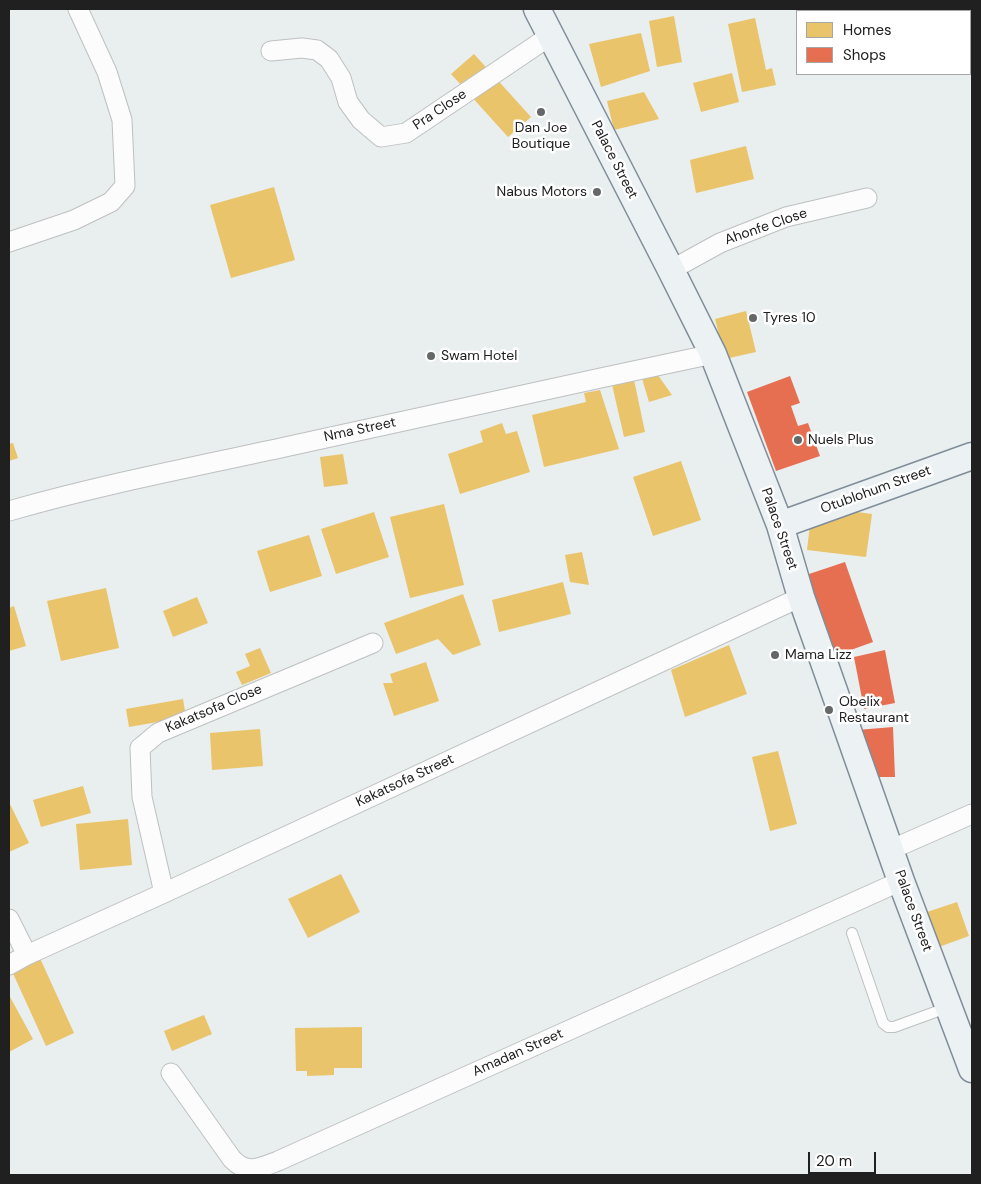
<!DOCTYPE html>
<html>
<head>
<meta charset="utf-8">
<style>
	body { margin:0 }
	#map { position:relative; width:981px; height:1184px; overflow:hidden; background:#e9eeee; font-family:"DM Sans",sans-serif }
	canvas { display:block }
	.frame { position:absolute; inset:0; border:10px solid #202020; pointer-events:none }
	.legend { position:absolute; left:796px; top:10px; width:175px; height:65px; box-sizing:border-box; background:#fff; border:1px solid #a6a6a6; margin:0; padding:6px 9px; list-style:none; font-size:15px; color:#202020 }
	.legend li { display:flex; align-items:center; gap:10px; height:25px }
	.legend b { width:25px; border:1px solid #a6a6a6 }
	.scale { position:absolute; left:808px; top:1152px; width:68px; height:22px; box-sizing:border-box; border:2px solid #202020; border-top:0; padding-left:6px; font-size:15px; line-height:18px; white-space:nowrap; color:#202020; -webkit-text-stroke:4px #fff; paint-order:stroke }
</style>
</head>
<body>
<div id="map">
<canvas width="981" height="1184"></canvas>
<div class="frame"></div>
<ul class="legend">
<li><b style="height:14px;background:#e9c46a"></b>Homes</li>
<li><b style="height:14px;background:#e76f51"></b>Shops</li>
</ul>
<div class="scale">20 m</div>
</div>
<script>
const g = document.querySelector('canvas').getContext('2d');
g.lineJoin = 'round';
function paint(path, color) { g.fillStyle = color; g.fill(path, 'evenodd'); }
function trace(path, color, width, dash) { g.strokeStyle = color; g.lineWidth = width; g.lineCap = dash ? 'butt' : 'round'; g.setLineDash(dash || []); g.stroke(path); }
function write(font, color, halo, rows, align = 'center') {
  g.font = font + ' "DM Sans",sans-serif'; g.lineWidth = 5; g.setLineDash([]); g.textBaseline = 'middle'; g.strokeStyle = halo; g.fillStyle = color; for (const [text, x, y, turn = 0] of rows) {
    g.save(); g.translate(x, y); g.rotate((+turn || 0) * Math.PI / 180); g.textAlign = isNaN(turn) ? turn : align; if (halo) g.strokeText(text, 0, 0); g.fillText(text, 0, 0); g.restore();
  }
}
const homes = new Path2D(`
	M674,16l8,46 -25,5 -8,-46z
	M755,18l11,52 6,-2 4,17 -34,7 -14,-68z
	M641,33l9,38 -49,16 -12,-43z
	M474,54l57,63 -23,20 -57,-63z
	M732,73l7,29 -38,10 -8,-29z
	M644,92l15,27 -45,11 -7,-29z
	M746,146l8,33 -58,14 -6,-33z
	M274,187l21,73 -64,18 -21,-73z
	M746,311l10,41 -31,7 -10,-40z
	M655,371l17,24 -23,7 -8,-27z
	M633,375l12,57 -21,5 -13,-57z
	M600,390l19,59 -75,18 -12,-52 54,-13 -2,-9z
	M502,423l4,11 11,-3 13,41 -70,22 -12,-40 35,-12 -3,-11z
	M13,443l5,15 -9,3v-17z
	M343,454l5,30 -24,3 -4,-30z
	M681,461l20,59 -48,16 -20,-59z
	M444,504l20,81 -54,13 -20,-81z
	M842,510l30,4 -6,43 -59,-7 4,-34 29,3z
	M374,512l15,45 -53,17 -15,-45z
	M309,535l13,41 -52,16 -13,-41z
	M582,552l7,33 -19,-3 -5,-27z
	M563,582l8,32 -72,18 -7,-32z
	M106,588l13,60 -58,13 -14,-60z
	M463,594l18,51 -28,10 -15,-16 -42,15 -12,-31z
	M197,597l11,26 -35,14 -10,-26z
	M14,606l12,40 -17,5v-43z
	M729,645l18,49 -62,23 -14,-47z
	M260,648l11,25 -29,12 -6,-13 14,-6 -5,-12z
	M426,662l13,39 -45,15 -11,-33h10l-3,-9z
	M183,699l3,18 -57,10 -3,-18z
	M260,729l3,37 -51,4 -2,-37z
	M778,751l19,73 -27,7 -18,-74z
	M83,786l8,27 -50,14 -8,-27z
	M9,802l20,41 -20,9z
	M128,819l4,46 -52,5 -4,-46z
	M341,874l19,38 -52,26 -20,-39z
	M957,902l12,34 -33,12 -12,-35z
	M39,956l35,77 -28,13 -35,-77z
	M9,995l24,44 -24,13z
	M204,1015l8,19 -40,17 -8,-20z
	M362,1027v41h-28v7l-27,1v-5h-11l-1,-43z`);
const shops = new Path2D(`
	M790,376l10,27 -9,3 7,20 10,-3 12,33 -44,15 -29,-79z
	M845,562l28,80 -39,14 -28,-81z
	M885,650l10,53 -31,6 -10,-52z
	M893,727l2,50h-26l-12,-47z`);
const lane = new Path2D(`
	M852,933l31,90 5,4h6l55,-20`);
const street = new Path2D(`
	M271,51l31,-3 15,2 12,9 12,19 7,24 13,18 20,17 25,-4 144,-97
	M9,242l65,-22 37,-18 14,-16 -3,-66 -15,-48 -29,-63
	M671,270l49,-27 66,-26 81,-19
	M9,511c90,-26 184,-44 276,-64 142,-31 285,-63 428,-93
	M890,850l82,-36
	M164,893l-22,-96 -2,-49 18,-15 215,-90
	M9,919l18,36
	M9,965l18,-10 137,-62 637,-296
	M171,1073l61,86c15,16 28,9 46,2l623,-280`);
const secondary = new Path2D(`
	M537,9l134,261 42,84 67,171 21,72 100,284 71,188
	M780,525l192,-69`);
const markers = [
	[541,112,5,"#666868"],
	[597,192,5,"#666868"],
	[753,318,5,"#666868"],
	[431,356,5,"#666868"],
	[798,440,5,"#666868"],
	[775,655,5,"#666868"],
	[829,710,5,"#666868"]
];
const streetNames = [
	["Pra Close",440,110,-34],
	["Palace Street",614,160,63],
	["Ahonfe Close",766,227,-19],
	["Nma Street",360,430,-12],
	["Otublohum Street",876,490,-20],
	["Palace Street",779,529,71],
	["Kakatsofa Close",214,709,-23],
	["Kakatsofa Street",405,781,-25],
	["Palace Street",913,911,70],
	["Amadan Street",518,1053,-24]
];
const poiNames = [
	["Dan Joe",541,128,"center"],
	["Boutique",541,144,"center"],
	["Nabus Motors",587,192,"right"],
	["Tyres 10",763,318],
	["Swam Hotel",441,356],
	["Nuels Plus",808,440],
	["Mama Lizz",785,655],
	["Obelix",839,702],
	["Restaurant",839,718]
];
paint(homes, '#e9c46a');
paint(shops, '#e76f51');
trace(lane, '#bec0c0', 12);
trace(street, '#bec0c0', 21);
trace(secondary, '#7f8d9a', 29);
trace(lane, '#fcfcfc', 10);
trace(street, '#fcfcfc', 19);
trace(secondary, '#ecf1f4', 26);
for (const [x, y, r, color] of markers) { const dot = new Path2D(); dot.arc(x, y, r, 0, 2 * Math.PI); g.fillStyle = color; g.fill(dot); trace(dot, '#fff', 2); }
write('14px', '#202020', '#fff', streetNames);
write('14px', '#202020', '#fff', poiNames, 'left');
</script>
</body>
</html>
